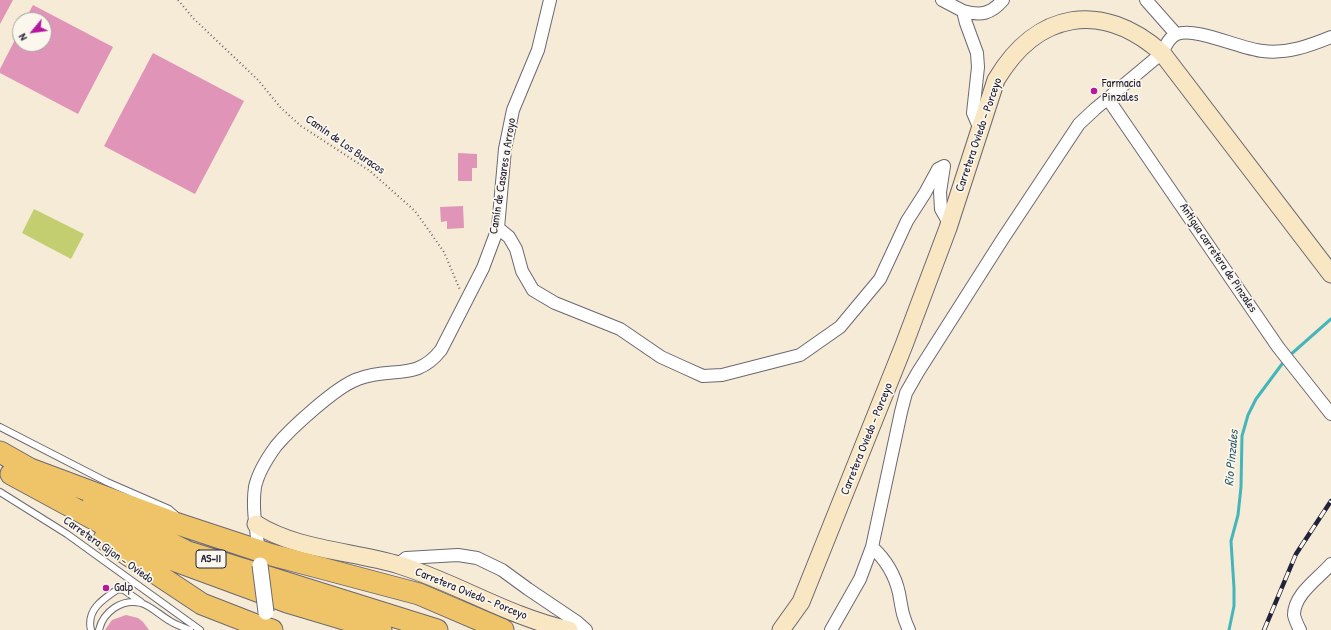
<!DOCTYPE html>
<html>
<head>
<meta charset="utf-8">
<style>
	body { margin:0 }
	#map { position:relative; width:1331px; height:630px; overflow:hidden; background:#f5ebd6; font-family:"Patrick Hand",sans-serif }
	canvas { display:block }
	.north { position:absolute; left:12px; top:12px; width:40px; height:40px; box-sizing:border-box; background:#fbf7ec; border:1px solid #a4a2a5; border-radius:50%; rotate:241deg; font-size:11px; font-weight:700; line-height:16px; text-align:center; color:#22223b }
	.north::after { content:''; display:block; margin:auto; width:14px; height:18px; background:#b5179e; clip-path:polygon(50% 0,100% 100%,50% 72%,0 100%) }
</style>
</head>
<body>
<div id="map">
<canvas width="1331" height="630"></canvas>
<div class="north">N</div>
</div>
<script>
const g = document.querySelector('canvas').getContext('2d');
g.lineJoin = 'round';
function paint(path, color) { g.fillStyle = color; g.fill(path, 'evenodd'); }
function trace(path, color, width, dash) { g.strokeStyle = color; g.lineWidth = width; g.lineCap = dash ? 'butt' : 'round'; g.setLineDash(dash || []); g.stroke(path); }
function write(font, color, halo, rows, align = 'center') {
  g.font = font + ' "Patrick Hand",sans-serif'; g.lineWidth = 3.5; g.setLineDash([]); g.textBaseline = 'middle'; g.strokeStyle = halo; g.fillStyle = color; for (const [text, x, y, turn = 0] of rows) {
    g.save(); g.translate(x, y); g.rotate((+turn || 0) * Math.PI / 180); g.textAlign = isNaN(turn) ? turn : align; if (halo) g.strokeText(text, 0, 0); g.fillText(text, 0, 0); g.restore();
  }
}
const green = new Path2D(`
	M34,209l50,25 -13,25 -49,-26z`);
const stream = new Path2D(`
	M1289,356l42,-37
	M1229,630l5,-24v-18l-3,-47 7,-26 3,-28 1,-51 6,-21 8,-16 29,-39`);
const building = new Path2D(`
	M0,0h13l-13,24z
	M33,5l80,42 -35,67 -78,-41v-4l20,-39v14h24v-24h-19z
	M153,53l91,48 -49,93 -91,-48z
	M458,153l19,1v14h-5v13h-14z
	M463,206l1,22 -17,1v-8l-6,1 -1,-15z
	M126,615l12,3 5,4 6,8h-44l7,-10z`);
const path = new Path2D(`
	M178,0l16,19 64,61 23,28 20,18 69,45 45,40 29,41 16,38`);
const service = new Path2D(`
	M0,427l107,55 62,27 7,6
	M0,492l67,42 133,96
	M91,630c-5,-20 12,-31 27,-41l6,1 17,12
	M99,630c4,-18 23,-32 42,-27 10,3 20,13 29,18 6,4 13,6 20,9`);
const minor = new Path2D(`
	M942,0l21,11
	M1146,0l30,34
	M1108,99l170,248 53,67
	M979,127l-6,-14 5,-46 -1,-14 -11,-30 -3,-12c18,5 28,3 40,-11
	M498,228l11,9 7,12 6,22 11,19 22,13 65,26 41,28 22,10 20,9 19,-1 78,-20 40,-28 40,-48 27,-58 18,-28 13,-24 6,-3 -4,26 1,17 8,14
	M872,547c13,12 23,28 27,46 3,16 3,22 10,37
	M259,551c-3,-21 -7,-44 -4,-64 3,-14 13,-30 21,-41 15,-18 61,-60 82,-67 34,-13 58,3 83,-29l42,-82 15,-40 7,-79 8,-39 25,-60 12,-50
	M397,565l9,-7 52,-3 19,3 25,12 26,19 49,33 9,8
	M831,630l29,-51 12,-32 29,-135 5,-19 12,-21 84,-132 77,-116 16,-15 67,-56c3,-6 7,-16 15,-19 20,-7 63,15 86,17 24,3 46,-5 68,-14
	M1300,630c-2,-4 -5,-10 -6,-15 0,-21 24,-36 37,-51`);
const secondary = new Path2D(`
	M256,524c40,26 97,27 143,41 58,18 110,52 170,65
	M781,630l20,-28 103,-257 44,-117 48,-148c41,-69 106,-80 166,-27l169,221`);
const motorway = new Path2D(`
	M0,452l37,21
	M25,467l150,56 97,32 147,39 84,36
	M11,474l151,82 125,46 94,28
	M93,504l95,48 249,78
	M104,539l98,65 54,21 16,5`);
const rail = new Path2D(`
	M1264,630l32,-76 35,-53`);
const tertiaryBridge = new Path2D(`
	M260,565l6,47`);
const markers = [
	[1094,91,4,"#b5179e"],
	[106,588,4,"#b5179e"]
];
const shields = [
	[211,559,30]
];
const shieldNames = [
	["AS-II",211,559]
];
const poiNames = [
	["Farmacia",1102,84],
	["Pinzales",1102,98],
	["Galp",114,588]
];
const streetNames = [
	["Carretera Oviedo - Porceyo",979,135,-71],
	["Camín de Los Buracos",345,145,35],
	["Camín de Casares a Arroyo",503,176,-81],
	["Antigua carretera de Pinzales",1218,258,56],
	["Carretera Oviedo - Porceyo",867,439,-68],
	["Carretera Gijon - Oviedo",108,550,35],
	["Carretera Oviedo - Porceyo",471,594,22]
];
const waterNames = [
	["Rio Pinzales",1232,458,-85]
];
paint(green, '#c2ce70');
trace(stream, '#45b5bc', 3);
paint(building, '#e094b8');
trace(service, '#6c6871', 8);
trace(minor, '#6c6871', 14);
trace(secondary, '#6c6871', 19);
trace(motorway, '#6c6871', 23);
trace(path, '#6c6871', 2, [1, 3]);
trace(service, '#fff', 6);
trace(minor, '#fff', 12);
trace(secondary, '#f9e7c3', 17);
trace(motorway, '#efc469', 21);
trace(rail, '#22223b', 4.5);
trace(rail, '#fbf7ec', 3, [9]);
trace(tertiaryBridge, '#6c6871', 17, []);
trace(tertiaryBridge, '#fff', 15);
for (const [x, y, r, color] of markers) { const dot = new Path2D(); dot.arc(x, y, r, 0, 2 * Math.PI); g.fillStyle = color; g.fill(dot); trace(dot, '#fbf7ec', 1.5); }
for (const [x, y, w] of shields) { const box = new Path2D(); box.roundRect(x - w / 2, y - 9, w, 18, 3); g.fillStyle = '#fbf7ec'; g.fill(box); trace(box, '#22223b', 1); }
write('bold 11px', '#22223b', null, shieldNames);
write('12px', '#22223b', '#fbf7ec', poiNames, 'left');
write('12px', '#22223b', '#fbf7ec', streetNames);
write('italic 13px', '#305d6f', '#fbf7ec', waterNames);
</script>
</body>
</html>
